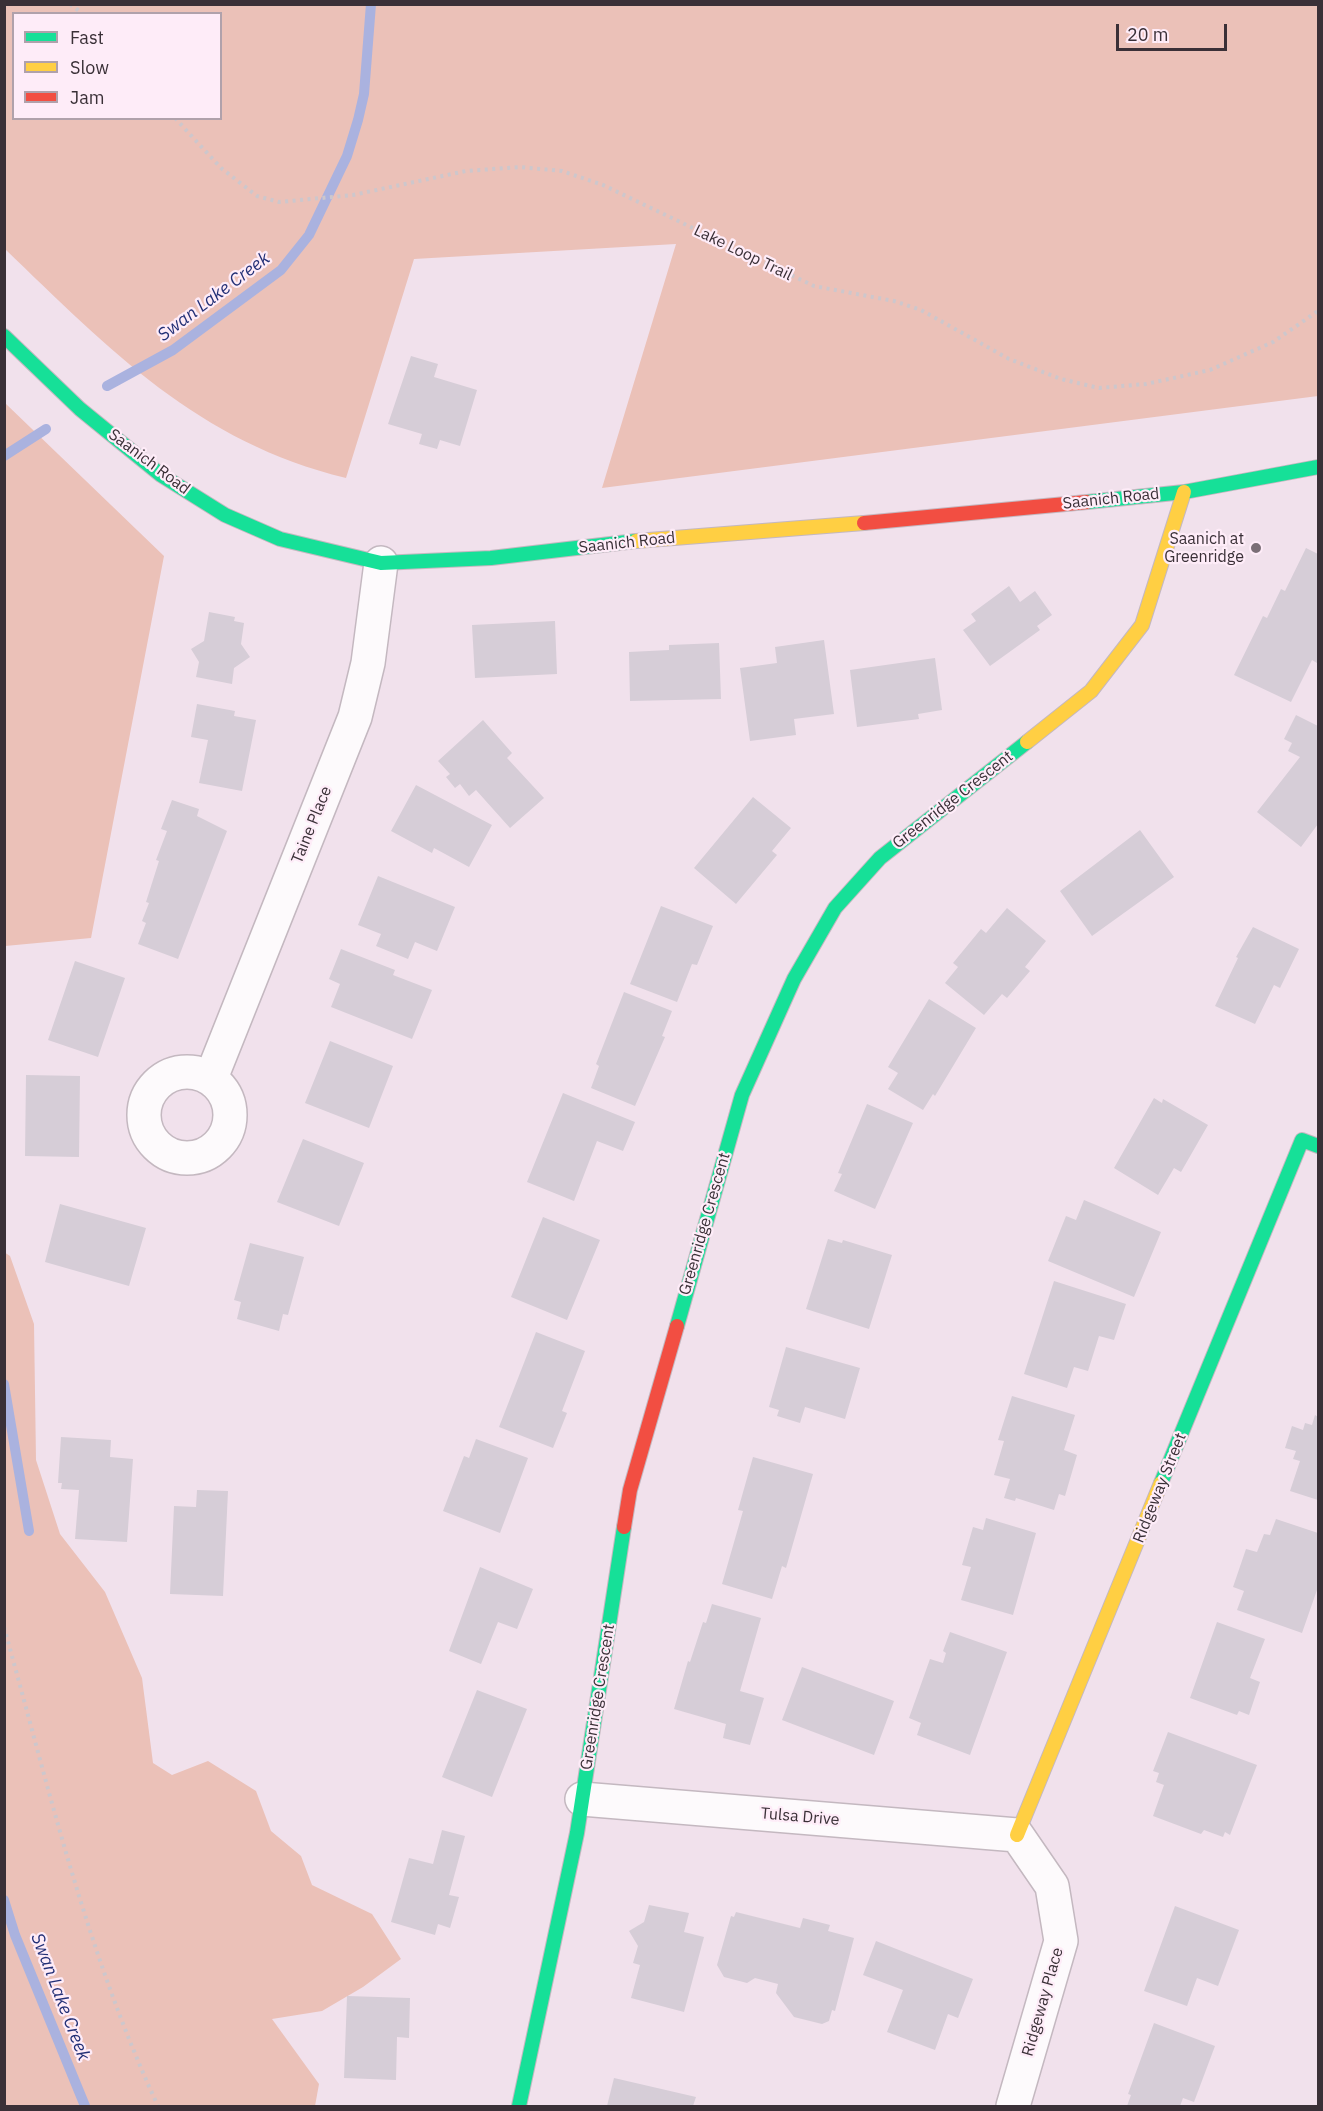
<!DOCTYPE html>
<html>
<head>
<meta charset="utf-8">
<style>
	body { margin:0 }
	#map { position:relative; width:1323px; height:2111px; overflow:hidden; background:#f1e1ec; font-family:"IBM Plex Sans",sans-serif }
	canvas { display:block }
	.frame { position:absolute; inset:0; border:6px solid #3a3037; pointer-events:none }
	.legend { position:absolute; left:12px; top:12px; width:210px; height:108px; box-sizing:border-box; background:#feecf8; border:2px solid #b0a1ab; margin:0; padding:8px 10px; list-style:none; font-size:18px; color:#3a3037 }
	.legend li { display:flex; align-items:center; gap:12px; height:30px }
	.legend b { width:30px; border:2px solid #b0a1ab }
	.scale { position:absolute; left:1116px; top:24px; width:111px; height:27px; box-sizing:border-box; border:3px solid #3a3037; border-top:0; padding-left:8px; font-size:18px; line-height:21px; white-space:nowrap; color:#3a3037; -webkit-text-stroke:4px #feecf8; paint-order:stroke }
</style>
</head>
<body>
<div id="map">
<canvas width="1323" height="2111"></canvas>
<div class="frame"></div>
<ul class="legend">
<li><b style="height:8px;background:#16e098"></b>Fast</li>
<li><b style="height:8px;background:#ffcf43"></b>Slow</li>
<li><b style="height:8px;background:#f24e42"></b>Jam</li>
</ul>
<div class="scale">20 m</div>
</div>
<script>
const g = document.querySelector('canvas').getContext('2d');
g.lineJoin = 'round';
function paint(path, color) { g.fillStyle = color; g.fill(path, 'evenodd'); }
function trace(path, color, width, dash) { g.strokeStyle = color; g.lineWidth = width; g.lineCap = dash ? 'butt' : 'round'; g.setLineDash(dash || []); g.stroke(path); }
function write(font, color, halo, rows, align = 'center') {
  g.font = font + ' "IBM Plex Sans",sans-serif'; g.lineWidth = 4.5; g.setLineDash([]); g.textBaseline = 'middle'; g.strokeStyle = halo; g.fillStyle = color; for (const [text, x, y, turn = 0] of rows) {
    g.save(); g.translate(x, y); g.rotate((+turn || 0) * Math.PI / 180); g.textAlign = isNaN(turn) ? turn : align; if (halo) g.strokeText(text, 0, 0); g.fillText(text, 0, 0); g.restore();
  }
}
const green = new Path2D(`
	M4,5h1314v391l-716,92 74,-244 -262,15 -68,219c-148,-36 -236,-128 -341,-229zM14,14h206v104h-206z
	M5,403l159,153 -73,382 -86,8z
	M4,1252l6,4 24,68 2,136 24,74 45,58 37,86 11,85 19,12 36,-14 48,30 15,40 30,25 11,29 60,29 29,45 -38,28 -41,24 -50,8 47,65 -4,22h-310z`);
const stream = new Path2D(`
	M107,386l66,-36 108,-80 28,-35 38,-79 11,-36 6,-26 7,-90
	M4,456l42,-27
	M4,1384l25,147
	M4,1900l11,35 70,171`);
const building = new Path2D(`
	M411,356l27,8 -4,13 43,13 -17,56 -20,-6 -3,9 -18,-5 3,-10 -34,-10z
	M1306,548l12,6v105l-1,4 -5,-3 -21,42 -57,-27 29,-59 4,2 14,-29 4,2z
	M1009,586l11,16 15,-11 17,24 -15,11 3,4 -50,36 -27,-36 13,-9 -5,-7z
	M209,612l26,5 -1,4 10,2 -3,21 9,13 -16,11 -2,16 -36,-7 3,-15 -8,-13 13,-8z
	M555,621l2,53 -82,4 -3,-53z
	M824,640l10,74 -40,5 2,16 -46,6 -10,-73 37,-5 -2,-16z
	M719,643l2,56 -91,2 -1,-49 40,-2v-5z
	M935,658l7,52 -24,4 1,5 -62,8 -7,-57z
	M197,704l38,7 -1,5 22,4 -14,71 -43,-8 9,-43 -17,-3z
	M1296,715l22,11v98l-17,23 -44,-35 43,-55 -12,-6 4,-8 -8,-4z
	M483,720l29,33 -5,5 37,40 -34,30 -34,-38 -7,6 -9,-12 -5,4 -9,-11 4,-3 -12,-13z
	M416,785l76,40 -23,42 -35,-19 -2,5 -41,-22z
	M753,797l38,31 -19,23 5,4 -41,49 -42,-36z
	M172,800l27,9 -2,7 30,15 -49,128 -40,-15 8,-21 -4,-2 7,-18 -3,-1 13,-41 -3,-1 11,-29 -6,-2z
	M1140,830l34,47 -82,59 -32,-45z
	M378,876l77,31 -18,44 -22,-9 -7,17 -32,-13 5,-12 -23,-9z
	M661,906l52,20 -16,39 -5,-1 -15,38 -47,-18z
	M1007,908l39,33 -21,26 5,4 -23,27 -5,-4 -18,21 -39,-32 13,-16 -5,-4 28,-34 5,4z
	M1253,927l46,22 -19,39 -6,-3 -19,39 -40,-18 23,-48 -2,-1z
	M341,949l54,21 -2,5 39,15 -20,49 -81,-32 9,-23 -11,-5z
	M75,961l50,17 -27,79 -50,-17z
	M624,992l48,19 -10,25 3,1 -30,69 -44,-18 8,-22 -3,-2z
	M929,999l47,29 -41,68 -2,-2 -10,16 -35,-21 10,-16 -10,-6z
	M330,1041l63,25 -24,62 -64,-25z
	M26,1075l54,1 -1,81 -54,-1z
	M563,1093l72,29 -12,29 -26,-10 -23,60 -47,-19z
	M1154,1098l8,5 1,-4 45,26 -27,47 -7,-4 -16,27 -44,-27z
	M867,1104l46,19 -38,86 -41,-18 8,-17 -4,-1z
	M303,1139l61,24 -25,63 -62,-24z
	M1084,1200l77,32 -27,65 -86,-36 18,-45 10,4z
	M60,1204l86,24 -17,58 -84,-24z
	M543,1217l57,23 -33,80 -56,-23z
	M828,1239l14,4 1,-3 49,15 -23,74 -63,-20z
	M250,1243l54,14 -16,58 -5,-1 -4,17 -42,-12 4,-17 -7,-2z
	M1054,1281l72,23 -12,36 -15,-4 -11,35 -14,-4 -7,21 -43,-14z
	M536,1332l49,19 -23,60 5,2 -14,35 -54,-21z
	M786,1347l74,21 -15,51 -40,-12 -5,16 -23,-7 2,-6 -10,-3z
	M1012,1396l63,19 -11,35 13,5 -12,41 -6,-2 -5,16 -38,-12 -1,3 -11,-3 6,-19 -16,-4 10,-34 -6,-1z
	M1315,1415l3,2v83l-28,-9 10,-30 -7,-2 3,-8 -11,-3 7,-22 11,4 2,-7 7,2z
	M61,1437l50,3 -1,17 23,2 -6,83 -52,-3 4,-49 -18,-1 1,-6h-4z
	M476,1439l52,19 -28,75 -57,-22 21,-55 5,2z
	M753,1457l60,17 -27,94 -4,-2 -10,33 -50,-15 21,-73 -5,-1z
	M197,1490l31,1 -5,105 -53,-2 4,-88 22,1z
	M986,1518l50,15 -23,82 -52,-15 10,-33 -9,-2 11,-38 10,3z
	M1276,1519l42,14v54l-16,46 -65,-23 7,-19 -11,-4 13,-38 11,3 7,-18 6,1z
	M480,1567l53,22 -16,40 -19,-7 -17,42 -32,-13z
	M712,1604l49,14 -21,73 24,7 -14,47 -27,-7 3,-14 -52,-15 14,-48 2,1 13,-40 3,1z
	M1217,1622l48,17 -15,39 10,4 -11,33 -10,-4 -2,4 -47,-17z
	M950,1632l57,20 -37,103 -53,-20 4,-12 -12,-5 21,-59 13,4 3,-10 -3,-2z
	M802,1667l92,34 -20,54 -92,-35z
	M477,1690l50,19 -35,88 -50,-20z
	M1168,1732l89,33 -27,70 -5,-3 -2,5 -19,-7 -3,4 -48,-18 11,-31 -8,-3 3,-9 -6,-2z
	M442,1830l23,6 -16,59 10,2 -9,31 -12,-4 -3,11 -44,-13 18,-64 24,6z
	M649,1905l40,8 -5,19 20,5 -20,75 -53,-14 9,-33 -7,-2 5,-17 -9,-15 15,-9z
	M1175,1906l64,24 -21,56 -21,-8 -10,28 -43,-15z
	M736,1912l64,16 3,-10 27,7 -2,6 26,7 -19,73 -3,-1 -3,11 -7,3 -28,-7 -18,-24 2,-9 -23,-6 -8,5 -23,-6 -7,-12 14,-49 3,1z
	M876,1941l97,38 -15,39 -10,-4 -13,36 -48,-18 16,-42 -40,-15z
	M347,1996l63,2 -1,40 -12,-1 -1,43 -52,-2z
	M1154,2023l61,23 -21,56 -11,-4 -3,8h-53l4,-11 -3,-1z
	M614,2078l82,19 -3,9h-86z`);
const path = new Path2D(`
	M70,4l13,10
	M175,118l46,50 36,28 22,6 74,-7 113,-24 54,-4 42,4 41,14 211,101 80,15 27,9 88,49 52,20 38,9 47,-4 64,-14 63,-28 45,-31
	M4,1627c45,162 83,327 154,479`);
const street = new Path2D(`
	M144 1115a43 43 0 1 1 86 0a43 43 0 1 1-86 0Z
	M211,1078l144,-361 13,-54 13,-100
	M582,1799l435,36 35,51 9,55 -48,165`);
const fast = new Path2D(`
	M4,336l76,73 81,66 64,40 55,24 101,24 110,-5 145,-17
	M1087,502l97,-10 134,-25
	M677,1326l65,-231 52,-116 41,-71 45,-50 147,-116
	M1161,1483l141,-343 16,6
	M519,2106l58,-273 47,-306`);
const slow = new Path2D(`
	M636,541l228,-18
	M1027,742l64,-51 51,-66 42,-133
	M1017,1835l144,-352`);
const jam = new Path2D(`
	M864,523l223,-21
	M624,1527l6,-37 47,-164`);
const markers = [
	[1256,548,6,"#7a6e76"]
];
const streetNames = [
	["Lake Loop Trail",743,253,26],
	["Saanich Road",149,462,37],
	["Saanich Road",1111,499,-6],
	["Saanich Road",627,543,-6],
	["Greenridge Crescent",953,800,-38],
	["Taine Place",312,825,-68],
	["Greenridge Crescent",705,1224,-74],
	["Ridgeway Street",1160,1488,-68],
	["Greenridge Crescent",598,1697,-81],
	["Tulsa Drive",800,1817,5],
	["Ridgeway Place",1043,2002,-74]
];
const poiNames = [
	["Saanich at",1244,539],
	["Greenridge",1244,557]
];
const waterNames = [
	["Swan Lake Creek",214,297,-37],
	["Swan Lake Creek",60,1997,69]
];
paint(green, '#ebc1b8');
trace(stream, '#aab2df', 10);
paint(building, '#d6cdd7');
trace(street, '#c4b8c0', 36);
trace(fast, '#c4b8c0', 16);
trace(slow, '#c4b8c0', 16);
trace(jam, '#c4b8c0', 16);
trace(path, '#cdc7cc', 4, [3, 4.5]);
trace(street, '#fdfafc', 33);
trace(fast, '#16e098', 14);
trace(slow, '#ffcf43', 14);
trace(jam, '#f24e42', 14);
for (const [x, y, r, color] of markers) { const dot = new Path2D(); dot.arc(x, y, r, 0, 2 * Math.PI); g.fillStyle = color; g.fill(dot); trace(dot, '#feecf8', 2); }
write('16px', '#3a3037', '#feecf8', streetNames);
write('16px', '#3a3037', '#feecf8', poiNames, 'right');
write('italic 18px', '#233076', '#feecf8', waterNames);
</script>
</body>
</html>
